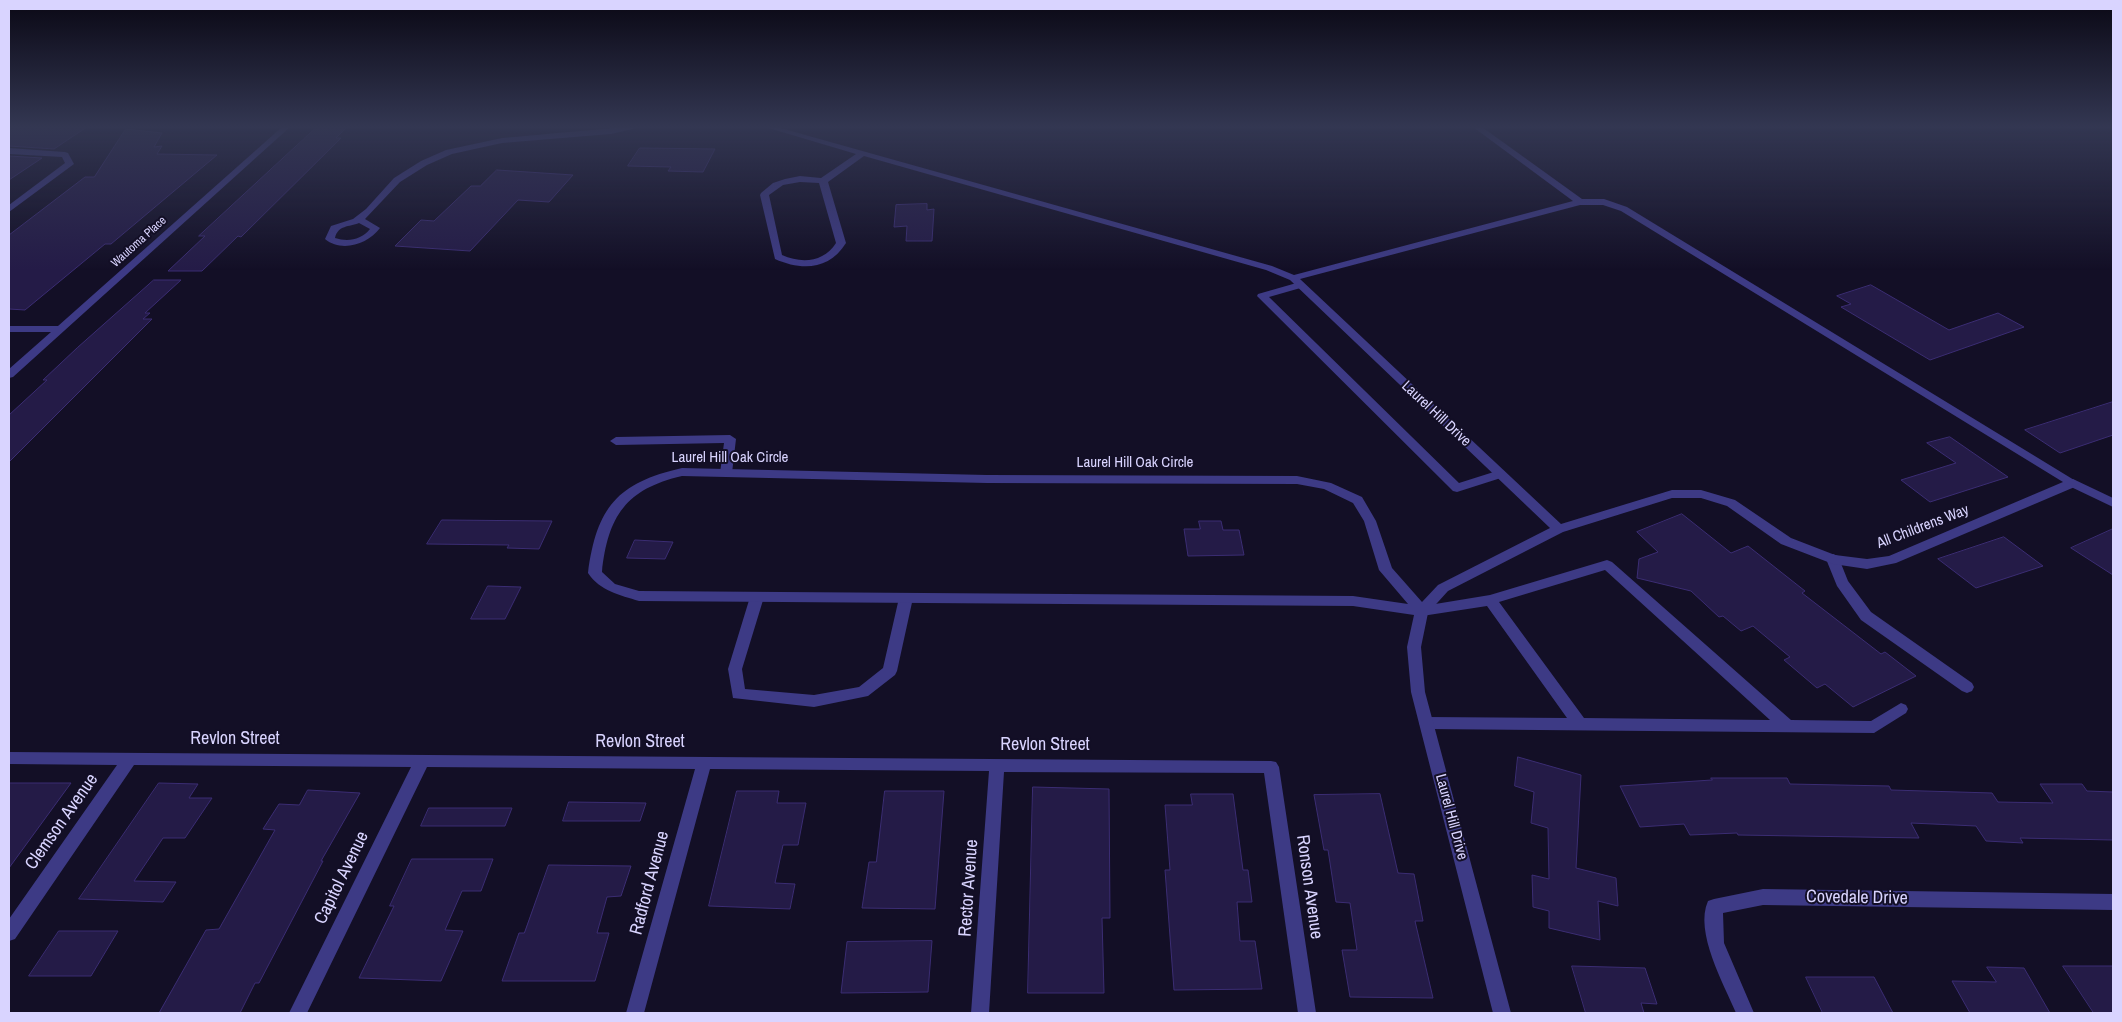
<!DOCTYPE html>
<html>
<head>
<meta charset="utf-8">
<style>
	body { margin:0 }
	#map { position:relative; width:2122px; height:1022px; overflow:hidden; background:#130f26; font-family:"Archivo Narrow",sans-serif }
	canvas { display:block }
	.frame { position:absolute; inset:0; border:10px solid #d9d4ff; pointer-events:none }
</style>
</head>
<body>
<div id="map">
<canvas width="2122" height="1022"></canvas>
<div class="frame"></div>
</div>
<script>
const g = document.querySelector('canvas').getContext('2d');
g.lineJoin = 'round';
function paint(path, color) { g.fillStyle = color; g.fill(path, 'evenodd'); }
function trace(path, color, width, dash) { g.strokeStyle = color; g.lineWidth = width; g.lineCap = dash ? 'butt' : 'round'; g.setLineDash(dash || []); g.stroke(path); }
function write(font, color, halo, rows, align = 'center') {
  g.font = font + ' "Archivo Narrow",sans-serif'; g.lineWidth = 4; g.setLineDash([]); g.textBaseline = 'middle'; g.strokeStyle = halo; g.fillStyle = color; for (const [text, x, y, turn = 0] of rows) {
    g.save(); g.translate(x, y); g.rotate((+turn || 0) * Math.PI / 180); g.textAlign = isNaN(turn) ? turn : align; if (halo) g.strokeText(text, 0, 0); g.fillText(text, 0, 0); g.restore();
  }
}
const building = new Path2D(`
	M9,127h78l-33,22 -45,-3z
	M317,127h30l-11,11h5l-100,99 -3,-1 -36,35h-34l37,-35h-6z
	M126,129l36,4 -8,14 8,-1 -5,8 60,1 -106,89h-6l-80,66 -16,-1v-74l76,-58h9z
	M640,148l75,1 -12,23 -35,-1 3,-4 -43,-1z
	M9,156l33,2 -33,22z
	M497,170l76,5 -24,27 -31,-2 -48,51 -75,-5 26,-26 13,1 37,-35h9z
	M927,204v6l7,-1 -2,32h-26l1,-15 -13,1 2,-22z
	M154,280h27l-36,33h5l-7,6h9l-143,143v-47l38,-35h-4l34,-32z
	M1871,285l78,45 49,-17 26,14 -94,33 -89,-53 10,-3 -14,-8z
	M2113,402v33l-53,18 -35,-23z
	M1950,437l58,40 -78,25 -29,-22 55,-17 -29,-20z
	M1682,514l49,39 17,-7 57,45 -3,2 79,61 4,-2 31,24 -63,31 -28,-23 -8,4 -33,-28 6,-3 -37,-31 -12,5 -18,-15 -4,1 -28,-26 -54,-13 2,-19 19,-7 -21,-20z
	M442,520l110,1 -13,28 -32,-1 2,-3 -82,-1z
	M1199,521h22l2,9h16l5,25 -56,1 -4,-27h16z
	M2113,529v46l-42,-27z
	M2004,537l39,29 -67,22 -38,-29z
	M635,540l38,2 -8,17 -38,-1z
	M488,586l33,1 -16,32h-34z
	M1518,757l63,18 -5,93 40,10 2,28 -20,-5 2,39 -51,-12v-17l-16,-4 -1,-32 17,4 -1,-51 -17,-5 3,-31 -19,-6z
	M1711,778h76l3,6 99,2 2,4 101,3 6,9 55,1 -13,-19h42l5,7 26,1v48l-93,-2 3,5 -37,-2 -10,-15 -65,-3 8,15 -181,-3 -1,-2 -47,2 -6,-11 -44,3 -20,-41 92,-6z
	M9,783h62l-62,85z
	M159,783l39,1 -9,14h23l-27,40h-22l-29,43 42,1 -13,20 -84,-3z
	M1033,787l76,2 1,129h-8l2,75h-76z
	M308,790l52,3 -39,68h2l-64,122h-4l-15,30h-81l47,-83 13,-1 56,-99 -12,-1 16,-25 20,1z
	M737,791h42l-2,12h29l-8,42h-15l-8,38 20,1 -5,25 -81,-3z
	M885,791h59l-9,118 -73,-1 7,-46h7z
	M1191,794h42l10,76h5l4,32h-15l3,39h15l7,48 -88,1 -9,-120h5l-5,-65h27z
	M1380,794l18,79 16,1 9,47h-8l18,77 -83,-1 -8,-47h15l-7,-47 -14,-1 -8,-52h-4l-10,-55z
	M569,802l77,1 -6,18h-77z
	M429,808h83l-7,18h-84z
	M412,859h81l-12,32h-19l-17,39 18,1 -22,50 -82,-3 35,-72h-4z
	M549,865l82,1 -10,30 -14,1 -10,36h12l-14,48h-93l17,-48h5z
	M59,931h59l-27,45h-62z
	M932,941l-4,51 -87,1 6,-51z
	M1572,966l73,2 12,36 -16,-1 3,10h-58z
	M2063,966h50v47h-19z
	M1987,967l37,1 26,45h-80l-18,-32 44,1z
	M1806,977h68l19,36h-70z`);
const lane = new Path2D(`
	M1300,282l4,1v4l-35,10 190,186 41,-13 4,1 2,3 -2,3 -47,15 -4,-1 -196,-195 1,-2z
	M730,435l6,4 -4,34 -6,4 -6,-4 4,-30 -108,2 -6,-4 6,-4z
	M2073,479l40,19v9l-44,-21 -2,-3 2,-3z
	M1833,554l5,2 10,25 23,31 101,71 2,4 -2,4 -5,2 -5,-2 -101,-71 -24,-34 -11,-27 2,-3z
	M1607,560l5,2 179,158 80,1 30,-18 5,2 2,4 -2,4 -32,20 -448,-4 -5,-2 -2,-4 2,-4 5,-2 141,1 -80,-112 -65,10 -5,-1 -2,-4 2,-4 73,-12zM1605,570l165,150 -186,-2 -85,-116z
	M757,592l5,1 2,4 -22,72 3,20 69,6 45,-8 24,-19 16,-70 2,-4h10l2,4 -16,73 -2,4 -27,21 -54,11 -81,-9 -5,-29 22,-72 2,-4z
	M9,752l1262,9 5,1 3,5 37,246h-18l-34,-240 -260,-1 -15,241h-18l18,-242 -279,-2 -66,244h-18l69,-244 -268,-2 -120,246h-18l122,-246 -277,-2 -119,174 -6,2v-22l108,-154 -108,-1z`);
const street = new Path2D(`
	M282,127h8l-277,250 -4,1v-9l42,-37h-42v-6h49z
	M625,127h16l-30,7 -109,9 -50,11 -25,11 -27,17 -35,37 15,9c-12,16 -38,25 -55,11l6,-13 22,-7 13,-10 28,-31 27,-17 25,-11 56,-12zM359,223l11,6c-9,11 -22,13 -35,9 3,-13 14,-11 24,-15z
	M765,127h12l495,139 22,9 279,-74 -100,-74h9l100,72h22l23,8 452,276 -2,3 -181,77 -29,6 -34,-5 -52,-20 -54,-38 -26,-8h-29l-109,34 -115,59 -20,22 -7,34 4,45 86,321h-18l-82,-321 -4,-45 7,-32 -61,-9 -714,-5c-19,-6 -39,-10 -51,-28 9,-66 29,-90 94,-105l305,7 310,1 34,7 31,14 14,24 16,47 30,34 16,-17 112,-57 -260,-248 -24,-10 -402,-114 -36,26 18,61c-17,27 -44,28 -71,16l-15,-64 1,-2 12,-10 12,-4 15,-3 21,2 35,-24zM800,182l19,1 17,60c-12,19 -34,21 -54,12l-13,-60 14,-10zM1580,205h23l18,6 442,271 -174,74 -22,3 -32,-4 -44,-17 -56,-38 -34,-10h-29l-111,34 -261,-245zM682,476l305,7 310,1 27,5 29,14 11,18 15,49 29,34 -55,-8 -714,-5 -24,-7 -13,-12c6,-56 24,-83 80,-96z
	M9,148l56,4 3,1 6,11 -65,48v-7l56,-42 -3,-6 -53,-3z
	M1763,889l350,5v16l-350,-5 -40,8 1,30 30,70h-18c-12,-29 -42,-81 -28,-112l6,-2z`);
const farStreetnames = [
	["Wautoma Place",139,242,-42]
];
const streetNames = [
	["Laurel Hill Drive",1436,414,43],
	["Laurel Hill Oak Circle",730,458],
	["Laurel Hill Oak Circle",1135,463],
	["All Childrens Way",1923,527,-21],
	["Laurel Hill Drive",1451,817,75]
];
const nearStreetnames = [
	["Revlon Street",235,739],
	["Revlon Street",640,742],
	["Revlon Street",1045,745],
	["Clemson Avenue",62,822,-55],
	["Capitol Avenue",342,878,-64],
	["Radford Avenue",650,883,-75],
	["Ronson Avenue",1309,887,82],
	["Rector Avenue",969,888,-86],
	["Covedale Drive",1857,898,1]
];
paint(building, '#241b47');
trace(building, '#3b2d73', 1);
paint(lane, '#3d3a85');
paint(street, '#3d3a85');
const sky = g.createLinearGradient(0, 0, 0, 270);
sky.addColorStop(0, '#0a0815');
sky.addColorStop(0.47, '#333752');
sky.addColorStop(1, '#33375200');
g.fillStyle = sky;
g.fillRect(0, 0, 2122, 270);
write('12px', '#d9d4ff', '#130f26', farStreetnames);
write('15px', '#d9d4ff', '#130f26', streetNames);
write('18px', '#d9d4ff', '#130f26', nearStreetnames);
</script>
</body>
</html>
